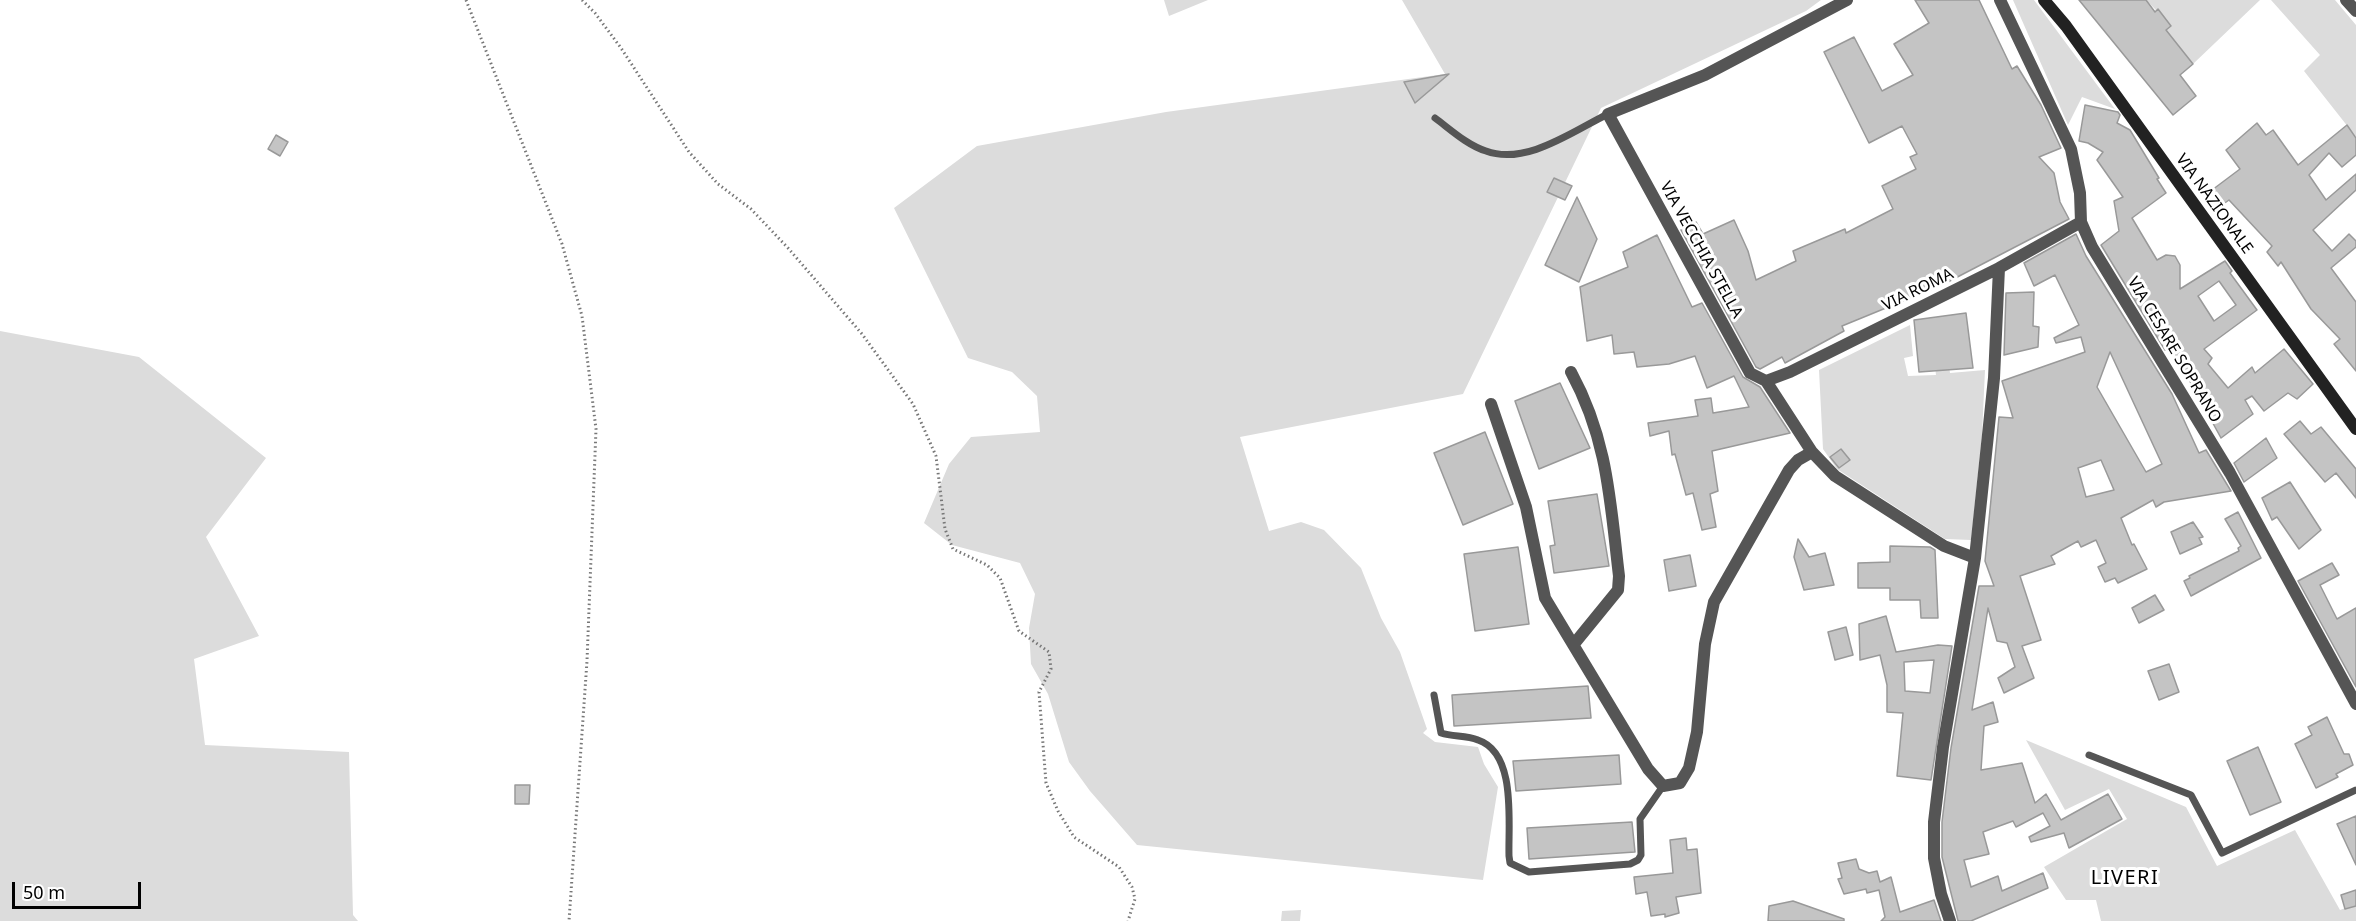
<!DOCTYPE html>
<html>
<head>
<meta charset="utf-8">
<style>
	body { margin:0 }
	#map { position:relative; width:2356px; height:921px; overflow:hidden; background:#fff; font-family:"Noto Sans",sans-serif }
	canvas { display:block }
	.scale { position:absolute; left:12px; top:882px; width:129px; height:27px; box-sizing:border-box; border:3px solid #000; border-top:0; padding-left:8px; font-size:18px; line-height:21px; white-space:nowrap; color:#000; -webkit-text-stroke:4px #fff; paint-order:stroke }
</style>
</head>
<body>
<div id="map">
<canvas width="2356" height="921"></canvas>
<div class="scale">50 m</div>
</div>
<script>
const g = document.querySelector('canvas').getContext('2d');
g.lineJoin = 'round';
function paint(path, color) { g.fillStyle = color; g.fill(path, 'evenodd'); }
function trace(path, color, width, dash) { g.strokeStyle = color; g.lineWidth = width; g.lineCap = dash ? 'butt' : 'round'; g.setLineDash(dash || []); g.stroke(path); }
function write(font, color, halo, rows, align = 'center') {
  g.font = font + ' "Noto Sans",sans-serif'; g.lineWidth = 6; g.setLineDash([]); g.textBaseline = 'middle'; g.strokeStyle = halo; g.fillStyle = color; for (const [text, x, y, turn = 0] of rows) {
    g.save(); g.translate(x, y); g.rotate((+turn || 0) * Math.PI / 180); g.textAlign = isNaN(turn) ? turn : align; if (halo) g.strokeText(text, 0, 0); g.fillText(text, 0, 0); g.restore();
  }
}
const green = new Path2D(`
	M1164,0h44l-39,16z
	M1402,0h419l-15,11 -205,97 -138,286 -223,43 29,94 32,-9 23,8 37,38 20,50 19,34 27,77 -4,4 12,9 43,5 6,17 14,23 -15,93 -346,-35 -47,-54 -21,-29 -21,-68 -17,-30 -2,-36 6,-34 -15,-31 -68,-18 -28,-22 25,-59 22,-27 69,-5 -3,-36 -25,-24 -44,-14 -74,-150 83,-62 189,-34 279,-38z
	M2013,0h21l81,109 -33,-12 -14,28z
	M2146,0h114l-67,64 -27,-34 5,-5z
	M2271,0h64l21,25v112l-52,-66 16,-16z
	M1910,325l3,31 -9,2 4,18 28,-1 -2,-17h14l2,15 35,-3 -3,65 -11,105 -26,-1 -108,-70 -14,-20 -4,-79z
	M0,331l139,26 127,101 -60,79 53,99 -65,23 11,86 144,7 4,163 5,6h-358z
	M2026,740l160,67 31,59 78,-36 45,80 16,-6v17h-255l-5,-21h-30l-22,-33 83,-48 -18,-30 -44,21z
	M1301,910l-1,11h-19l1,-10z`);
const building = new Path2D(`
	M1915,0h64l33,69 5,-3 24,39 20,43 -22,9 15,16 6,29 9,17 -127,66 -100,41 2,5 -59,32 -3,-6 -22,12 -4,-2 -75,-137 15,-8 7,12 31,-14 14,31 8,29 40,-19 -3,-10 52,-22 1,4 47,-24 -11,-23 34,-17 -6,-12 7,-3 -15,-28 -33,17 -45,-91 30,-15 28,54 31,-16 -19,-31 35,-21z
	M2079,0h67l9,12 3,-3 13,17 -5,4 27,34 -13,11 16,21 -23,19z
	M1449,74l-34,29 -11,-21z
	M2085,105l33,7 2,3 -3,8 13,7 29,48 -2,1 9,14 -34,25 25,42 9,-5 9,1 5,9v24l45,-28 7,10 -2,2 27,37 -53,39 8,9 -4,6 20,24 24,-21 3,6 29,-24 29,35 -16,15 -9,-6 -24,18 -12,-15 -7,4 8,14 -32,24 -50,-91 -6,3 -64,-105 18,-14 -5,-30 9,-4 -26,-37 6,-8 -15,-9 -9,-2zM2219,281l17,24 -22,16 -16,-25z
	M2257,123l9,12 7,-5 25,35 49,-40 9,13v17l-14,12 -13,-14 -20,22 17,25 30,-26v16l-43,40 19,21 17,-17 7,7v6l-25,21 25,34v69l-22,-27 6,-5 -29,-30 -30,-47 -3,4 -11,-14 5,-6 -43,-46 -7,5 -10,-15 28,-21 -14,-19z
	M276,135l12,7 -8,14 -12,-7z
	M1554,178l18,8 -7,14 -18,-8z
	M1577,197l20,42 -18,43 -34,-17z
	M2076,234l10,22 86,138 27,59 7,-3 25,41 -67,11 -8,5 -3,-7 -32,18 11,27 2,-1 13,25 -29,14 -3,-5 -10,4 -7,-15 8,-4 -10,-23 -15,7 -3,-6 -27,15 4,8 -35,12 21,64 -19,6 12,32 -30,15 -6,-15 17,-11 -8,-24 -10,-2 -9,-33 -16,102 21,-8 5,20 -14,4 -3,44 41,-7 13,40 11,-9 15,26 47,-26 14,25 -53,29 -5,-15 -33,9 -2,-5 21,-11 -7,-13 -27,14 -3,-6 -30,11 6,22 -25,6 7,27 27,-11 4,15 41,-18 5,15 -77,33h-13l-16,-64v-35l9,-74 28,-162h15l-9,-25 14,-144 14,1 -11,-37 83,-29 -4,-15 -25,6 -2,-5 25,-13 -24,-50 -21,11 -10,-23zM2110,352l52,112 -16,8 -49,-85zM2101,460l13,30 -28,7 -8,-29z
	M1657,235l35,72 10,-4 41,74 17,10 30,46 -78,18 6,40 -8,3 6,33 -14,3 -9,-37 -7,2 -11,-41 -3,1 -3,-24 -19,5 -2,-13 50,-7 -3,-16 16,-2 2,15 36,-6 -15,-31 -27,12 -12,-32 -26,8 -32,3 -3,-15 -20,2 -2,-19 -25,6 -7,-54 48,-20 -5,-15z
	M2034,292l-1,34 6,1 -1,20 -34,8 2,-62z
	M1966,313l7,55 -54,4 -5,-52z
	M1560,383l30,65 -51,21 -24,-68z
	M2300,421l11,13 10,-7 35,42v29l-20,-25 -11,9 -41,-48z
	M1485,432l28,72 -50,21 -29,-72z
	M2266,438l11,20 -33,24 -10,-19z
	M1841,449l9,11 -11,8 -9,-11z
	M2290,482l31,48 -22,19 -22,-32 -5,3 -10,-22z
	M1597,494l12,72 -55,7 -4,-27 5,-1 -7,-44z
	M2238,512l23,46 -70,38 -7,-15 6,-3 -1,-2 50,-25 -1,-3 3,-2 -16,-27z
	M2193,522l10,15 -4,1 3,6 -22,10 -9,-22z
	M1798,539l11,18 16,-4 9,32 -30,5 -10,-33z
	M1890,546l40,1 5,3 3,68h-17l-1,-18h-30v-12h-32v-25l32,-1z
	M1518,547l11,77 -54,7 -11,-77z
	M1690,555l6,31 -27,5 -5,-31z
	M2332,563l7,12 -19,10 17,34 19,-11v79l-58,-106z
	M2155,595l9,15 -25,13 -7,-15z
	M1886,616l10,36 42,-7 14,1 -21,134 -34,-4 6,-63 -16,-1v-27l-7,-30 -20,5 -1,-36zM1934,660l-4,33 -25,-2 -1,-29z
	M1846,627l7,28 -18,5 -7,-28z
	M2169,664l10,28 -20,8 -11,-29z
	M1588,686l3,32 -137,8 -2,-31z
	M2327,717l17,37h5l4,11 -17,9 2,3 -22,11 -21,-44 17,-9 -4,-8z
	M2258,747l23,55 -31,13 -23,-54z
	M1619,755l2,29 -105,7 -3,-30z
	M515,785h15l-1,19h-14z
	M2356,816v49l-19,-41z
	M1632,822l3,30 -106,7 -2,-31z
	M1686,838l1,12 10,-1 4,44 -25,4 3,16 -14,4v-3l-14,2 -4,-24 -11,2 -2,-17 39,-4 -3,-33z
	M1856,859l3,10 10,4 8,-2 3,11 11,-5 9,35 34,-12 7,21h-60l4,-4 -6,-27 -12,3 -1,-4 -22,5 -6,-15 4,-1 -4,-15z
	M2356,890v16l-11,3 -4,-14z
	M1793,901l51,18v2h-76l1,-15z`);
const path = new Path2D(`
	M466,0l96,244 20,72 14,113 -9,232 -18,260
	M582,0l13,13 26,35 68,104 29,32 33,25 37,39 74,86 51,70 23,52 9,73 8,20 34,16 13,13 19,53 30,21 2,17 -12,23 7,91 12,28 16,26 45,30 13,20 3,12 -7,22`);
const service = new Path2D(`
	M1435,118c15,11 32,27 51,33 40,15 87,-20 122,-37
	M1434,695l7,38c12,4 25,2 37,7 39,13 30,83 31,116l1,7 19,9 101,-8 8,-4 3,-5 -1,-36 23,-33
	M2089,755l102,40 31,58 134,-63`);
const minor = new Path2D(`
	M1847,0l-142,75 -97,39 142,259 16,8 46,71 23,24 109,70 31,12
	M2000,0l71,149 9,44 1,29 11,25 138,226 126,231
	M2346,0l10,11
	M1571,372c37,68 39,129 48,204l-1,14 -44,54
	M1766,381l24,-9 209,-104 82,-46
	M1491,404l35,103 19,91 103,171 15,17 17,-3 9,-15 8,-36 8,-88 9,-42 75,-132 9,-10 14,-8
	M1950,921l-9,-27 -7,-36v-36l9,-75 32,-189 19,-180 5,-110`);
const secondary = new Path2D(`
	M2044,0l22,26 290,403`);
const streetNames = [
	["VIA NAZIONALE",2214,204,54],
	["VIA VECCHIA STELLA",1701,250,61],
	["VIA ROMA",1918,290,-26],
	["VIA CESARE SOPRANO",2174,350,59]
];
const quarterNames = [
	["LIVERI",2125,878]
];
paint(green, '#dcdcdc');
paint(building, '#c4c4c4');
trace(building, '#999', 1.5);
trace(path, '#777', 3, [1.5, 3]);
trace(service, '#555', 7);
trace(minor, '#555', 12);
trace(secondary, '#222', 12);
write('16px', '#000', '#fff', streetNames);
g.letterSpacing = '1.5px';
write('20px', '#000', '#fff', quarterNames);
g.letterSpacing = '0px';
</script>
</body>
</html>
